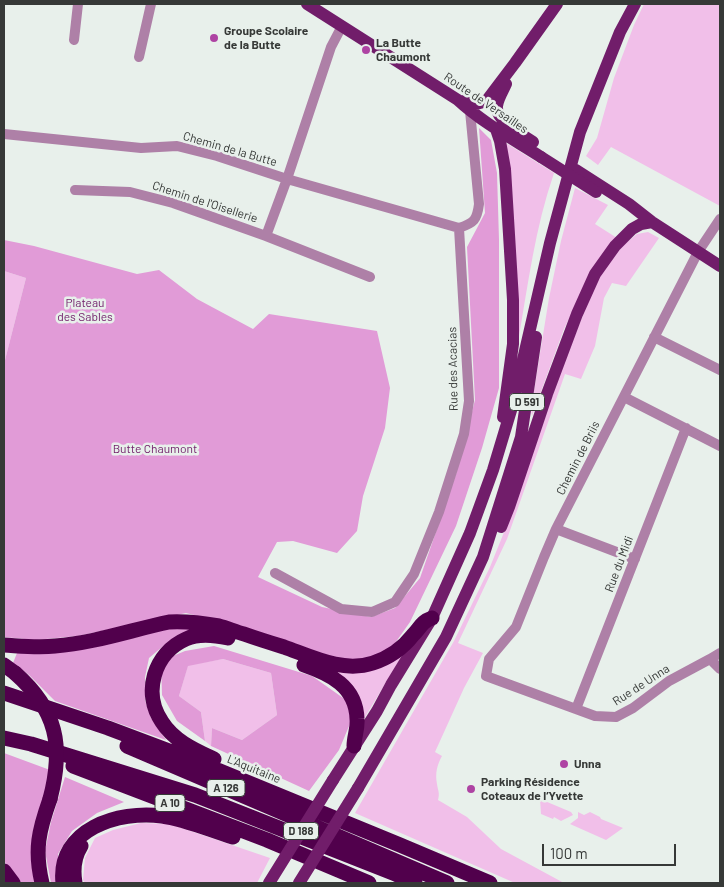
<!DOCTYPE html>
<html>
<head>
<meta charset="utf-8">
<style>
	body { margin:0 }
	#map { position:relative; width:724px; height:887px; overflow:hidden; background:#e8f0eb; font-family:Barlow,sans-serif }
	canvas { display:block }
	.frame { position:absolute; inset:0; border:5px solid #363937; pointer-events:none }
	.scale { position:absolute; left:542px; top:844px; width:134px; height:22px; box-sizing:border-box; border:2px solid #363937; border-top:0; padding-left:6px; font-size:15px; line-height:18px; white-space:nowrap; color:#363937; -webkit-text-stroke:4px #e8f0eb; paint-order:stroke }
</style>
</head>
<body>
<div id="map">
<canvas width="724" height="887"></canvas>
<div class="frame"></div>
<div class="scale">100 m</div>
</div>
<script>
const g = document.querySelector('canvas').getContext('2d');
g.lineJoin = 'round';
function paint(path, color) { g.fillStyle = color; g.fill(path, 'evenodd'); }
function trace(path, color, width, dash) { g.strokeStyle = color; g.lineWidth = width; g.lineCap = dash ? 'butt' : 'round'; g.setLineDash(dash || []); g.stroke(path); }
function write(font, color, halo, rows, align = 'center') {
  g.font = font + ' Barlow,sans-serif'; g.lineWidth = 5; g.setLineDash([]); g.textBaseline = 'middle'; g.strokeStyle = halo; g.fillStyle = color; for (const [text, x, y, turn = 0] of rows) {
    g.save(); g.translate(x, y); g.rotate((+turn || 0) * Math.PI / 180); g.textAlign = isNaN(turn) ? turn : align; if (halo) g.strokeText(text, 0, 0); g.fillText(text, 0, 0); g.restore();
  }
}
const green = new Path2D(`
	M644,4h76v202l-109,-59 -13,18 -12,-9 11,-18 17,-60 20,-53z
	M506,143l48,30c-19,55 -26,112 -36,169z
	M575,188l33,17 -13,19 22,14 -30,44 -23,47 -32,87 -1,-7 18,-111 12,-57z
	M648,232l11,6 -33,48 -14,-3 -8,15 -9,48 -14,33 -16,-5 -58,165 -49,104 25,10 -19,35 -29,64 7,4c-5,9 -7,17 -5,28 1,7 3,9 1,16l29,17 34,32 63,34h-49l-160,-70 99,-172 36,-74 25,-62 47,-137 34,-86 25,-35 16,-13z
	M4,271l22,7 -22,86z
	M405,651l-43,71 -34,-55z
	M223,659l48,14 6,42 -35,25 -30,-12 -1,18 -6,-5 -4,-29 -22,-16 9,-31z
	M540,799l31,13 2,3 -12,6 -7,-4 -1,2 -12,-5z
	M578,812l6,3 6,-3 10,5 1,2 22,9 -17,12 -36,-16 8,-6z
	M141,823l29,1 100,34 -13,25h-172l-2,-3 2,-22 10,-20 18,-8z`);
const forest = new Path2D(`
	M479,128l12,12 6,33 2,67v148l-17,60 -26,78 -46,96 -17,24 -19,11 -20,5 -21,-4 -119,-38 -28,-7 -108,23 -43,4 -31,-3v-273l22,-86 -22,-7v-31l30,6 103,28 22,-4 38,29 56,30 16,-15 108,17 13,57 -5,40 -22,68 -6,35 -20,22 -44,-12 -16,1 -19,35 64,30 49,10 24,-9 25,-30 36,-104 19,-74 -8,-153 18,-34z
	M189,625l21,4 -42,13 -19,16 -4,19v23l6,18 15,22 -111,-39 -26,-26 -16,-12 4,-10 28,1z
	M214,646l98,30 34,24 6,19 -13,31 -30,41 -98,-45 1,-18 30,12 35,-25 -6,-42 -48,-14 -35,7 -9,30 22,16 4,29 -28,-20 -15,-26 -1,-34 24,-10z
	M4,753l46,17 -13,113h-17l-16,-22z
	M65,777l59,25 -27,11 -25,18 -14,23v29h-7l-6,-32 6,-29z`);
const minor = new Path2D(`
	M74,40l4,-36
	M139,57l12,-53
	M4,134l137,14 36,-2 40,10 70,23 172,49
	M75,190l55,2 43,11 93,33 21,-57 44,-132 11,-21
	M720,219l-22,33 -142,277 -12,28 -28,70 -27,32 -3,17 109,40 21,1 17,-9 36,-27 41,-22 10,10
	M459,228c15,-5 18,-8 20,-24l-9,-93
	M266,236l104,41
	M654,337l66,33
	M624,397l96,49
	M556,529l79,30
	M275,573l66,36 31,3 23,-10 19,-28 25,-62 25,-78 5,-33 -10,-173
	M710,659l10,-6
	M576,709l110,-281`);
const major = new Path2D(`
	M307,4l151,96c25,23 55,39 83,57
	M506,84c-3,7 -8,14 -9,22 -2,15 26,29 36,36
	M460,101c10,2 18,5 27,-1l28,-37 42,-59
	M496,129l4,12 5,28 8,131v44l-10,73
	M576,170l53,34 23,18 68,44
	M501,527l8,-20 38,-113 30,-80 18,-40 20,-28 17,-17 9,-5 11,-2
	M333,780l44,-69 14,-26 41,-67 38,-85 23,-63 19,-63 38,-164 30,-111 40,-100 15,-28
	M358,788l88,-151 37,-80 38,-120 15,-100`);
const highway = new Path2D(`
	M4,645c17,1 34,3 51,1 39,-3 76,-16 114,-24 17,-1 33,1 50,4 8,2 17,6 25,8 14,5 27,9 40,13 28,10 59,26 89,16 15,-5 30,-15 40,-28 8,-8 8,-13 19,-17
	M4,665l11,8
	M304,665c26,9 52,21 53,54 1,9 -3,18 -3,27
	M4,693l104,35 85,32 207,85 90,38
	M4,738l27,6 164,51 198,78 22,10
	M127,746l320,137
	M214,759c-19,-9 -40,-18 -52,-37 -20,-29 -8,-69 24,-83 13,-6 28,-4 42,-1
	M73,766l194,74 102,43
	M4,871l9,12
	M42,883c-8,-33 -3,-53 8,-84
	M63,883c-6,-54 56,-73 99,-67 23,3 48,14 71,21
	M75,883c-2,-12 -1,-26 6,-37`);
const majorBridge = new Path2D(`
	M541,157l55,35
	M269,883l64,-103
	M299,883l59,-95`);
const highwayBridge = new Path2D(`
	M15,673c42,37 49,73 35,126`);
const markers = [
	[214,38,5,"#ae43a3"],
	[366,50,5,"#ae43a3"],
	[564,764,5,"#ae43a3"],
	[471,789,5,"#ae43a3"]
];
const shields = [
	[527,402,35],
	[226,788,38],
	[170,803,30],
	[301,831,35]
];
const shieldNames = [
	["D 591",527,402],
	["A 126",226,788],
	["A 10",170,803],
	["D 188",301,831]
];
const poiNames = [
	["Groupe Scolaire",224,31],
	["de la Butte",224,45],
	["La Butte",376,43],
	["Chaumont",376,57],
	["Unna",574,764],
	["Parking Résidence",481,782],
	["Coteaux de l’Yvette",481,796]
];
const streetNames = [
	["Route de Versailles",486,103,34],
	["Chemin de la Butte",230,149,16],
	["Chemin de l'Oisellerie",205,202,18],
	["Rue des Acacias",453,369,-91],
	["Chemin de Briis",578,458,-63],
	["Rue du Midi",619,564,-69],
	["Rue de Unna",641,685,-33],
	["L'Aquitaine",254,769,22]
];
const parkNames = [
	["Plateau",85,303],
	["des Sables",85,317],
	["Butte Chaumont",155,449]
];
paint(green, '#f1bfe9');
paint(forest, '#e19bd7');
trace(minor, '#ae80a7', 10);
trace(major, '#711d6a', 12);
trace(highway, '#51004c', 15);
trace(majorBridge, '#711d6a', 12);
trace(highwayBridge, '#51004c', 15);
for (const [x, y, r, color] of markers) { const dot = new Path2D(); dot.arc(x, y, r, 0, 2 * Math.PI); g.fillStyle = color; g.fill(dot); trace(dot, '#e8f0eb', 2); }
for (const [x, y, w] of shields) { const box = new Path2D(); box.roundRect(x - w / 2, y - 8.5, w, 17, 4); g.fillStyle = '#e8f0eb'; g.fill(box); trace(box, '#363937', 1); }
write('bold 11px', '#363937', null, shieldNames);
write('bold 12px', '#363937', '#e8f0eb', poiNames, 'left');
write('12px', '#363937', '#e8f0eb', streetNames);
write('12px', '#72216b', '#e8f0eb', parkNames);
</script>
</body>
</html>
